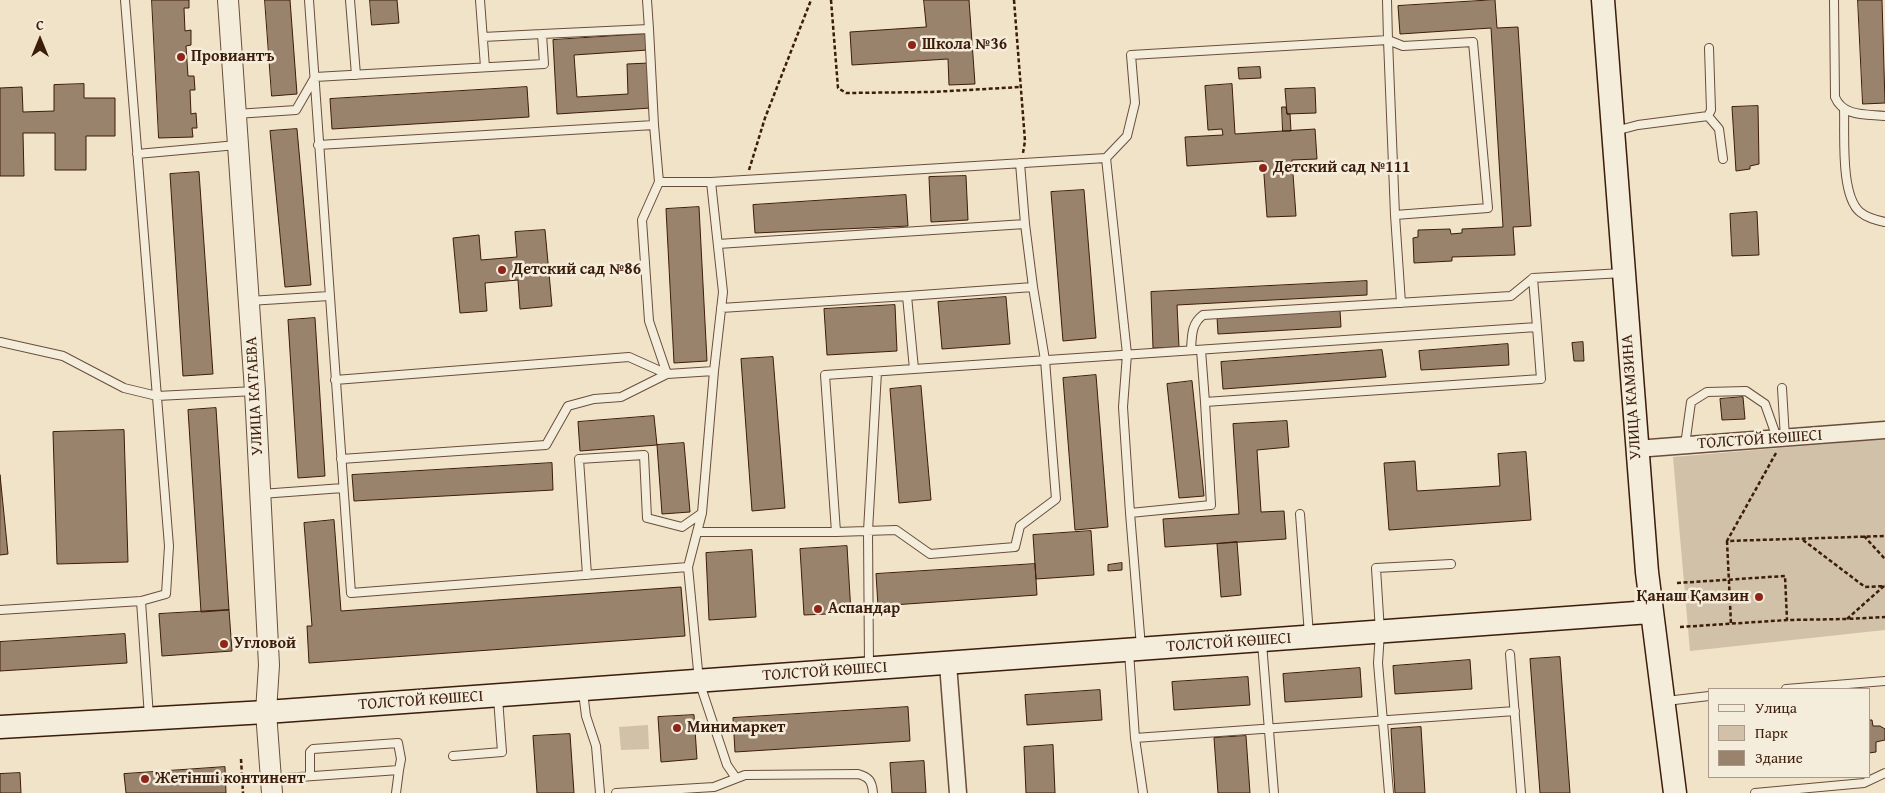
<!DOCTYPE html>
<html>
<head>
<meta charset="utf-8">
<style>
	body { margin:0 }
	#map { position:relative; width:1885px; height:793px; overflow:hidden; background:#f0e3c8; font-family:"Gentium Book Plus",serif }
	canvas { display:block }
	.legend { position:absolute; left:1708px; top:688px; width:162px; height:90px; box-sizing:border-box; background:#f5eddb; border:1px solid #ab9987; margin:0; padding:6px 9px; list-style:none; font-size:15px; color:#3c1c0a }
	.legend li { display:flex; align-items:center; gap:10px; height:25px }
	.legend b { width:25px; border:1px solid #ab9987 }
	.north { position:absolute; left:15px; top:15px; width:50px; height:50px; -webkit-text-stroke:4px #f5eddb; paint-order:stroke; rotate:0deg; font-size:14px; font-weight:700; line-height:20px; text-align:center; color:#3c1c0a }
	.north::after { content:''; display:block; margin:auto; width:18px; height:22px; background:#3c1c0a; clip-path:polygon(50% 0,100% 100%,50% 72%,0 100%) }
</style>
</head>
<body>
<div id="map">
<canvas width="1885" height="793"></canvas>
<ul class="legend">
<li><b style="height:6px;background:#f5eddb"></b>Улица</li>
<li><b style="height:14px;background:#d1c1a8"></b>Парк</li>
<li><b style="height:14px;background:#9a836d"></b>Здание</li>
</ul>
<div class="north">С</div>
</div>
<script>
const g = document.querySelector('canvas').getContext('2d');
g.lineJoin = 'round';
function paint(path, color) { g.fillStyle = color; g.fill(path, 'evenodd'); }
function trace(path, color, width, dash) { g.strokeStyle = color; g.lineWidth = width; g.lineCap = dash ? 'butt' : 'round'; g.setLineDash(dash || []); g.stroke(path); }
function write(font, color, halo, rows, align = 'center') {
  g.font = font + ' "Gentium Book Plus",serif'; g.lineWidth = 5; g.setLineDash([]); g.textBaseline = 'middle'; g.strokeStyle = halo; g.fillStyle = color; for (const [text, x, y, turn = 0] of rows) {
    g.save(); g.translate(x, y); g.rotate((+turn || 0) * Math.PI / 180); g.textAlign = isNaN(turn) ? turn : align; if (halo) g.strokeText(text, 0, 0); g.fillText(text, 0, 0); g.restore();
  }
}
const green = new Path2D(`
	M1885,439v191l-195,21 -17,-194z
	M648,725l1,24 -28,1 -2,-23z`);
const building = new Path2D(`
	M152,0h37v8h-5l1,23 6,-1v15l-5,1 2,30h6l1,14h-5l1,24 5,-1 1,15h-5l1,9 -34,1z
	M265,0h25l7,94 -25,2z
	M370,0h27l2,23 -27,2z
	M924,0h45l6,84 -26,1 -1,-26 -96,6 -2,-33 76,-5z
	M1495,0l2,28 21,-1 13,199 -18,1 2,28 -63,2v4l-38,2 -1,-25 5,-1v-7l32,-1 1,5 11,-1v-4l41,-2 -12,-199 -91,6 -2,-28z
	M1858,0h24l3,103 -22,1z
	M647,34l1,16 -74,5 3,42 51,-3 -1,-30 22,-1 2,45 -94,6 -4,-74z
	M1260,67l1,11 -22,1 -1,-11z
	M84,84v14h31v38h-29v34h-31v-37h-32l1,43h-24v-88l22,-1 1,25 31,-1v-26z
	M1232,84l3,50 80,-5 2,30 -25,1 4,56 -29,1 -4,-56 -76,5 -2,-29 38,-2 -1,-6 -14,1 -3,-44z
	M527,87l2,30 -197,12 -2,-30z
	M1315,88l1,25 -29,1 -2,-25z
	M1758,106l1,58 -9,2v3l-14,2 -4,-64z
	M1282,107h4l1,7h3l1,17h-8z
	M297,129l14,156 -26,2 -15,-156z
	M199,172l14,202 -30,2 -13,-202z
	M966,176l2,44 -37,2 -2,-45z
	M1084,190l12,148 -33,3 -12,-149z
	M906,195l2,31 -153,7 -2,-28z
	M699,207l8,154 -33,2 -8,-154z
	M1757,212l2,43 -27,1 -2,-42z
	M545,230l7,76 -32,3 -2,-29 -33,3 2,28 -27,2 -7,-75 26,-3 2,25 36,-3 -2,-25z
	M1367,281v14l-190,10 2,42 -26,1 -2,-56z
	M1006,297l4,47 -68,5 -4,-47z
	M895,305l2,46 -70,4 -3,-46z
	M1340,310l1,17 -123,7 -1,-17z
	M315,318l10,158 -27,2 -10,-158z
	M1583,342l1,19h-10l-2,-18z
	M1508,344l1,21 -88,5 -2,-19z
	M1382,350l4,27 -163,12 -2,-27z
	M773,357l12,151 -33,3 -11,-152z
	M1096,375l12,152 -33,3 -12,-152z
	M1192,381l12,115 -25,2 -12,-114z
	M921,386l10,114 -32,3 -9,-114z
	M1743,397l2,22 -23,1 -2,-21z
	M216,408l13,202 -28,2 -13,-202z
	M654,416l3,29 -77,6 -2,-29z
	M1287,421l2,26 -32,3 4,62 23,-1 2,28 -121,8 -2,-28 76,-5 -6,-90z
	M124,430l4,132 -71,2 -4,-132z
	M684,443l6,69 -28,2 -5,-69z
	M1526,452l5,68 -142,10 -5,-67 31,-2 2,30 83,-5 -2,-32z
	M552,463l1,27 -199,11 -2,-26z
	M0,475l8,79 -8,1z
	M334,520l7,91 340,-24 4,49 -376,27 -2,-37h5l-8,-103z
	M1091,531l3,44 -58,4 -3,-44z
	M1237,542l4,53 -20,2 -4,-53z
	M847,546l4,67 -47,2 -4,-66z
	M752,550l4,67 -47,3 -3,-67z
	M1122,563v7l-14,1v-6z
	M1035,564l2,31 -159,11 -2,-32z
	M229,610l3,41 -70,5 -3,-42z
	M125,634l2,29 -127,8v-29z
	M1560,657l10,136h-30l-10,-134z
	M1470,660l2,29 -77,5 -2,-28z
	M1360,668l2,29 -77,5 -2,-28z
	M1248,677l2,28 -76,5 -2,-28z
	M1100,690l2,30 -75,5 -2,-30z
	M908,707l2,34 -175,11 -2,-34z
	M694,715l3,44 -36,3 -3,-45z
	M1869,720h3l1,6h7l5,3v11l-9,2v10l-7,1z
	M1421,727l4,66h-30l-4,-64z
	M570,734l4,59h-37l-4,-57z
	M1246,736l4,57h-32l-4,-55z
	M1053,745l2,48h-29l-2,-46z
	M924,761l2,32h-34l-2,-30z
	M225,767l1,26h-100l-2,-19z
	M20,773l1,20h-21v-19z`);
const path = new Path2D(`
	M831,0l7,88 8,5 86,-1 88,-5
	M1014,0l11,141 -2,12
	M749,170l16,-52 46,-118
	M1776,453l-49,88 158,-5
	M1864,536l21,23
	M1803,540l62,47 20,-1
	M1727,541l4,83
	M1677,583l108,-7 2,44
	M1884,586l-37,33 38,-2
	M1680,627l107,-7 60,-1
	M241,759l2,34`);
const service = new Path2D(`
	M125,0l44,546 -3,48 -25,7
	M309,0l42,593 337,-26 11,114 28,84 9,13
	M350,0l6,75
	M480,0l5,67
	M1834,0l1,97c8,20 32,17 50,19
	M483,37l59,-3
	M1844,109c1,25 -4,86 16,103 7,6 16,8 25,10
	M236,114l60,-4 19,-33 229,-13 -2,-30 107,-5 -2,-29
	M1708,116l11,13 4,30
	M654,125l5,57 -17,38 7,101 18,53 47,-3 9,-79 -12,-110 395,-24 21,-22 8,-33 -4,-48 257,-15 -1,-40
	M1615,131l23,-6 70,-9 3,-6 -2,-62
	M318,145l336,-20 -5,-96
	M137,154l100,-9
	M1106,158l21,196 -4,53 7,106
	M659,182h52
	M1395,215l-7,-175 15,6 70,-4 15,166 -93,7 6,88
	M1025,224l8,63
	M718,244l307,-20 -5,-61
	M249,301l80,-5
	M721,308l186,-12
	M0,342l63,14 61,32 33,8 98,-5
	M1191,350c1,-14 0,-26 12,-35l308,-19 22,-18
	M1201,350l4,52 336,-23 -4,-52
	M335,380l294,-23 38,17
	M1782,388l3,50
	M1685,445l6,-43 16,-10 39,-1 19,13 12,34
	M341,459l205,-14 22,-39 26,-7 27,-2 46,-23
	M261,494l82,-6
	M1300,514l9,121
	M697,532h139l-11,-157 712,-48 -4,-49 90,-5
	M836,532l60,-2 34,24 85,-7 5,-21 36,-27 -11,-139 -12,-73 -126,9 7,73
	M688,567l14,-54
	M587,575l-8,-116 65,-4 3,63 35,9 20,-14 12,-142
	M0,610l141,-9 8,116
	M1262,643l12,150
	M1141,647l-11,-134 81,-8 -6,-103
	M1129,652l6,86 8,55
	M1510,654l11,139
	M869,667l-1,-136 9,-159
	M1786,689l99,-8
	M583,692l3,24 10,30 4,47
	M1666,701l43,-5
	M1135,738l380,-27
	M453,756l49,-4 -4,-54
	M271,779l128,-9 2,-11 -3,-16 -85,6 -3,3v24
	M396,793l3,-23
	M616,793l98,-6 31,-12 113,-1c11,3 14,7 15,19
	M1389,793l-11,-130 2,-31 -4,-64 75,-4
	M1755,793l109,-10 21,-10`);
const minor = new Path2D(`
	M1636,449l249,-19
	M948,664l10,129`);
const tertiary = new Path2D(`
	M228,0l27,391 14,274 -3,47 6,81`);
const secondary = new Path2D(`
	M1603,0l44,572 28,221
	M0,727l266,-15 1384,-100`);
const markers = [
	[912,45,5,"#8f2418"],
	[181,57,5,"#8f2418"],
	[1263,168,5,"#8f2418"],
	[502,270,5,"#8f2418"],
	[1759,597,5,"#8f2418"],
	[818,609,5,"#8f2418"],
	[224,644,5,"#8f2418"],
	[677,728,5,"#8f2418"],
	[145,779,5,"#8f2418"]
];
const poiNames = [
	["Школа №36",922,45],
	["Провиантъ",191,57],
	["Детский сад №111",1273,168],
	["Детский сад №86",512,270],
	["Қанаш Қамзин",1749,597,"right"],
	["Аспандар",828,609],
	["Угловой",234,644],
	["Минимаркет",687,728],
	["Жетінші континент",155,779]
];
const streetNames = [
	["УЛИЦА КАТАЕВА",255,396,-93],
	["УЛИЦА КАМЗИНА",1632,397,-94],
	["ТОЛСТОЙ КӨШЕСІ",1760,440,-4],
	["ТОЛСТОЙ КӨШЕСІ",1229,643,-4],
	["ТОЛСТОЙ КӨШЕСІ",825,672,-4],
	["ТОЛСТОЙ КӨШЕСІ",421,701,-4]
];
paint(green, '#d1c1a8');
paint(building, '#9a836d');
trace(building, '#3c1c0a', 1);
trace(service, '#694e3a', 10);
trace(minor, '#694e3a', 19);
trace(tertiary, '#694e3a', 22);
trace(secondary, '#3c1c0a', 25);
trace(path, '#3c1c0a', 2.5, [4, 2.5]);
trace(service, '#f5eddb', 8);
trace(minor, '#f5eddb', 16);
trace(tertiary, '#f5eddb', 20);
trace(secondary, '#f5eddb', 22);
for (const [x, y, r, color] of markers) { const dot = new Path2D(); dot.arc(x, y, r, 0, 2 * Math.PI); g.fillStyle = color; g.fill(dot); trace(dot, '#f5eddb', 2); }
write('bold 16px', '#3c1c0a', '#f5eddb', poiNames, 'left');
write('16px', '#3c1c0a', '#f5eddb', streetNames);
</script>
</body>
</html>
